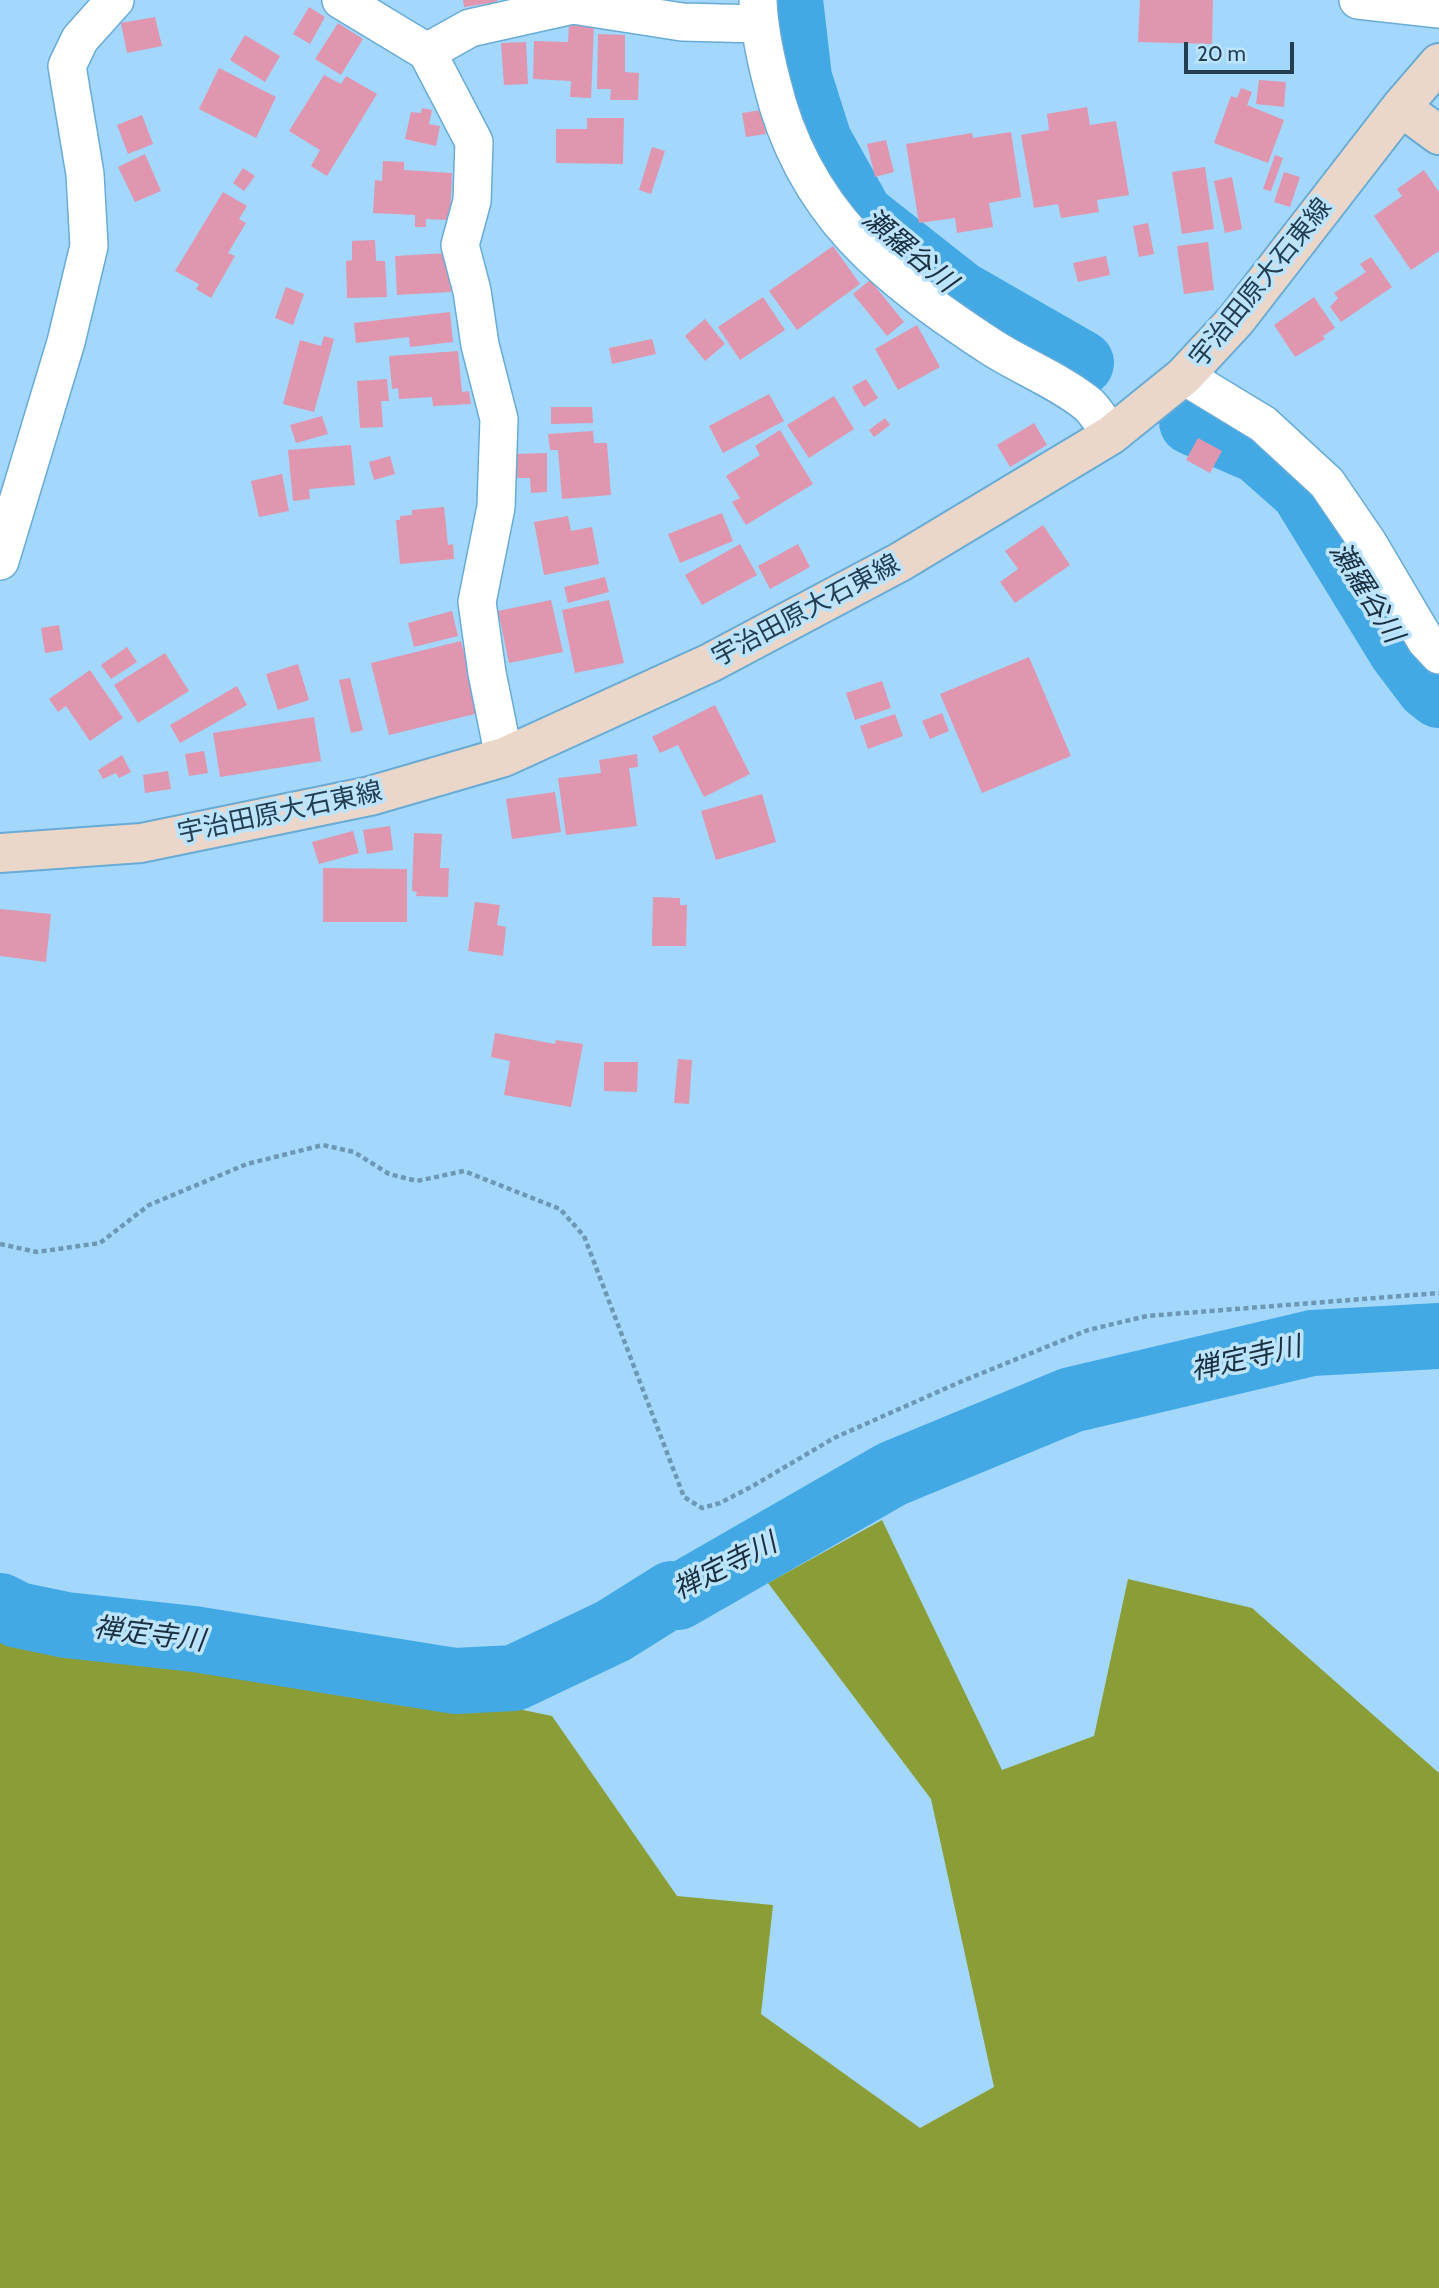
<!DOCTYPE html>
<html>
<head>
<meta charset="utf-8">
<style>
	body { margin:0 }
	#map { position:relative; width:1439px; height:2288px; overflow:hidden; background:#a3d8fc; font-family:Cabin,sans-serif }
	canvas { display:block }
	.scale { position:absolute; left:1184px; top:42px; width:110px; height:32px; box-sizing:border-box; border:4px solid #223e50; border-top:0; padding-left:9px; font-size:21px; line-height:24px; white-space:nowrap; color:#223e50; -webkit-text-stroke:5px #bce4ff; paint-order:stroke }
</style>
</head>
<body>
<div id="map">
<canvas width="1439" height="2288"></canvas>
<div class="scale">20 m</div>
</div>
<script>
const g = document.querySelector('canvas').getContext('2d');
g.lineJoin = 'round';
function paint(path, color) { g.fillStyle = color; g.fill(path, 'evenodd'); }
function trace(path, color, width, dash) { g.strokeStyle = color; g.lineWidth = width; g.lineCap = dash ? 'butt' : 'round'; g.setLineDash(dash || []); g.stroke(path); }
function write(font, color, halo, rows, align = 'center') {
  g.font = font + ' Cabin,"Noto Sans JP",sans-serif'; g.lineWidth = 7; g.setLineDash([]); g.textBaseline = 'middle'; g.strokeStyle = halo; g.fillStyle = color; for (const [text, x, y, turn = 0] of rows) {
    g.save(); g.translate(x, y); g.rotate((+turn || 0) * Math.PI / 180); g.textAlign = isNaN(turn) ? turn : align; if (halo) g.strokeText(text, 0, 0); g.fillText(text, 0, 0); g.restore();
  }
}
const forest = new Path2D(`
	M882,1520l120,250 92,-34 34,-157 124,29 187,165v515h-1439v-687l552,115 125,180 96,9 -12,109 159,114 74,-41 -63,-288 -163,-216z`);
const river = new Path2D(`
	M790,0l9,78 20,63 42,75 98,77 122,70
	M1192,422l67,29 44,39 98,160 28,37 10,8
	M0,1606l18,9 48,10 128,14 261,42 59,-3 99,-47 59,-37 6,3 214,-123 179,-74 241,-57 127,-7`);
const building = new Path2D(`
	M463,0h34v2l-33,5z
	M1140,0h73l-1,44 -74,-2z
	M309,7l16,10 -15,27 -17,-10z
	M155,17l7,29 -35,7 -6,-30z
	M338,23l25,16 -22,36 -26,-16z
	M569,24l25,1 -3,73 -21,-1 1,-16 -38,-2 1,-38 34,1z
	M598,34l27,1v37l14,1 -1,27h-28l1,-11h-14z
	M245,35l35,21 -15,26 -35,-22z
	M526,42l2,42 -24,1 -3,-42z
	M219,68l57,29 -20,41 -57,-29z
	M324,75l17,9 5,-8 31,18 -50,82 -16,-10 9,-16 -31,-19z
	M1259,80l27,2 -2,25 -28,-3z
	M1241,88l11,4 -5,13 37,15 -16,43 -54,-20 17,-47 6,2z
	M1087,107l3,18 26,-4 13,74 -32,5 2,12 -38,6 -3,-14 -24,4 -13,-73 28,-5 -2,-16z
	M422,108l10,2 -3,14 11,2 -4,20 -31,-7 6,-27 10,1z
	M762,110l4,24 -20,3 -4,-24z
	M142,115l11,29 -25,10 -11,-29z
	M587,118h37l-1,46 -67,-1v-34h31z
	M1011,132l10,65 -32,6 4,24 -36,6 -2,-15 -36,5 -13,-79 66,-11 1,5z
	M886,140l8,32 -19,5 -8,-33z
	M652,147l13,4 -14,43 -12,-4z
	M145,154l16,37 -26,11 -17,-35z
	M1275,155l8,3 -12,33 -8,-2z
	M383,161l21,1v8l48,3 -2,47 -24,-1v8h-11v-12l-42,-2 2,-33 7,1z
	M1205,167l9,62 -32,5 -10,-62z
	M243,168l12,8 -11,15 -11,-8z
	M1424,170l15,22v59l-28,19 -37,-54 28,-20 -5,-7z
	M1284,172l16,5 -10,30 -16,-5z
	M1232,177l10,52 -17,4 -11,-52z
	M223,192l24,14 -8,13 7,4 -18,30 7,3 -24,42 -15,-9 3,-5 -24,-13z
	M1148,223l6,31 -15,3 -6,-31z
	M375,240l1,21h9l2,36 -40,1 -1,-37 6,-1v-19z
	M1208,242l6,48 -30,4 -7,-48z
	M833,246l27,38 -63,46 -28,-39z
	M449,253l2,39 -54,3 -2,-39z
	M1106,256l4,19 -32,7 -5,-19z
	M1371,257l21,30 -51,35 -11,-15 8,-9 -4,-5 32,-21 -6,-8z
	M870,280l34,42 -17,14 -34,-42z
	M286,287l18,7 -11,31 -18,-7z
	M763,297l22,33 -45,30 -22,-33z
	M1314,297l21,31 -12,8 2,3 -30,18 -21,-32z
	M450,312l3,30 -43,5 -1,-10 -53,6 -2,-20z
	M705,319l20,25 -20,17 -20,-25z
	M917,325l23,42 -42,23 -23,-41z
	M324,336l10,3 -20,73 -31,-8 17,-64 21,6z
	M652,339l4,15 -44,10 -3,-16z
	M458,351l4,41 7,-1 2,13 -38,2 -1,-9 -33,2 -1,-11 -6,1 -3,-33z
	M387,379l2,22h-8l2,26 -23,1 -3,-47z
	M866,379l12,19 -14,9 -12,-20z
	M769,394l15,27 -61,32 -14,-27z
	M834,396l20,33 -45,29 -22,-33z
	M551,407h41l1,16 -42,1z
	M322,416l6,18 -32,9 -6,-18z
	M885,418l5,7 -16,12 -5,-7z
	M1034,423l13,22 -37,22 -13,-22z
	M780,430l33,54 -67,41 -14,-23 8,-4 -14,-22 34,-21 -5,-9z
	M593,431l1,12h13l4,52 -49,4 -4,-49h-8l-2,-16z
	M1198,438l24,13 -12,22 -24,-13z
	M351,445l4,40 -46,4 1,10 -17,2 -5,-51z
	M547,453v39l-16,1 -1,-15h-14v-24z
	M390,456l5,18 -21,6 -5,-18z
	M282,474l7,37 -30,6 -8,-36z
	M444,507l4,38 5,-1 1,15 -54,5 -4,-44h4v-4l12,-1v-5z
	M722,513l11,28 -53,22 -12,-29z
	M568,516l3,15 21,-4 7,37 -55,11 -10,-53z
	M1043,525l27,40 -55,38 -15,-21 18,-13 -13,-18z
	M740,544l17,31 -55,30 -17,-30z
	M798,544l12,23 -40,22 -12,-23z
	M605,577l4,15 -41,11 -4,-16z
	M551,600l12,52 -54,11 -11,-52z
	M609,600l15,63 -49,10 -13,-63z
	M452,611l6,25 -44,11 -6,-24z
	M59,625l4,25 -18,3 -4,-25z
	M461,641l18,72 -90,22 -18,-72z
	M127,647l10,15 -26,17 -10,-14z
	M165,653l24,38 -51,32 -24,-38z
	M1029,657l42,99 -89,37 -42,-99z
	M298,664l11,36 -31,10 -12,-36z
	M90,670l33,48 -33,23 -24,-35 -8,6 -9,-13z
	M350,678l13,52 -12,3 -12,-53z
	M882,681l9,27 -36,12 -9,-27z
	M237,686l10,19 -67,38 -10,-18z
	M715,705l35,69 -46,23 -26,-52 -18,8 -8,-16z
	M942,713l7,18 -19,8 -8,-18z
	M895,714l8,22 -35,13 -8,-23z
	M314,717l7,44 -101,16 -7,-44z
	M204,751l4,22 -19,3 -4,-22z
	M637,754l1,13 -9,1 8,58 -71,9 -8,-57 43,-5 -2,-13z
	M122,755l9,17 -12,6 -3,-5 -13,6 -5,-9z
	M168,771l3,18 -26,4 -2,-18z
	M555,792l6,40 -49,7 -6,-40z
	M762,794l14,48 -60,18 -15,-49z
	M390,826l3,24 -26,4 -4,-24z
	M353,831l6,22 -40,11 -7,-22z
	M414,833l28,1 -2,34h9l-1,29 -32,-1 1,-4 -5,-1z
	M323,868l84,1v53h-84z
	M653,897l27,1v7h7l-1,41h-34z
	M475,902l25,3 -3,20 9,2 -3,29 -35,-5z
	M0,909l51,5 -5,48 -46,-6z
	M495,1033l60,11 1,-4 27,4 -12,63 -67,-12 6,-34 -19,-4z
	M678,1059l14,1 -3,44 -15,-1z
	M604,1062h34l-1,30 -33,-1z`);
const path = new Path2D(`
	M0,1244l37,8 63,-9 49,-38 98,-41 76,-19 31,7 35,22 28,7 47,-10 96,38 24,27 100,261 18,11 18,-5 31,-16 83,-49 126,-56 128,-52 59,-14 292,-23`);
const street = new Path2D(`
	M341,0l86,52 47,90 -2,59 -12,44 12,46 8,54 19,74 -3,88 -19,95 10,71 17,84
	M758,0c1,29 7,56 14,83 31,130 114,195 221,265 30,19 68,34 96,57 8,8 15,20 22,30
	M1358,0l81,9
	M427,52l43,-24 103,-23 109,17 77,2
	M1184,376l79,48 64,59 41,60 58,98 13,14
	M0,561l66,-219 23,-96 -4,-72 -18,-108 13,-27 35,-39`);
const secondary = new Path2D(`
	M1401,107l38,28
	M0,853l141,-10 229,-47 134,-39 206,-94 190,-101 211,-127 73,-59 52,-56 165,-213 38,-44`);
const streetNames = [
	["宇治田原大石東線",1261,283,-51],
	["宇治田原大石東線",806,611,-28],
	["宇治田原大石東線",280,813,-12]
];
const waterNames = [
	["瀬羅谷川",909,251,40],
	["瀬羅谷川",1366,593,58],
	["禅定寺川",1246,1359,-13],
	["禅定寺川",725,1567,-27],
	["禅定寺川",149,1635,7]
];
paint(forest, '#8b9d36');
trace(river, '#42a9e5', 66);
paint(building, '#df96ae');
trace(street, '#68abd6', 40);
trace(secondary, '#68abd6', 42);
trace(path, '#6d98b5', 4.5, [5, 3.5]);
trace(street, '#fff', 37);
trace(secondary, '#ead7c9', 38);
write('26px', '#223e50', '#bce4ff', streetNames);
write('italic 28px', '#1a303e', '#bce4ff', waterNames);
</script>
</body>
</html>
